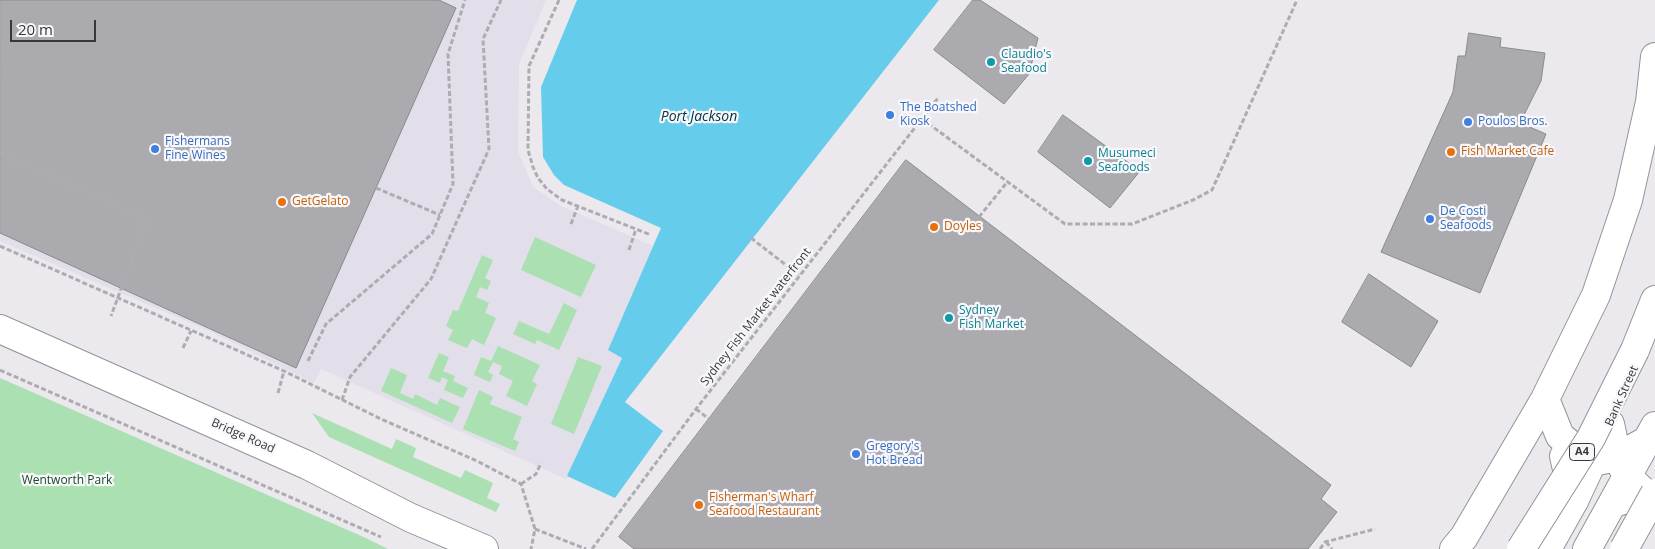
<!DOCTYPE html>
<html>
<head>
<meta charset="utf-8">
<style>
	body { margin:0 }
	#map { position:relative; width:1655px; height:549px; overflow:hidden; background:#ebe9ee; font-family:"Open Sans",sans-serif }
	canvas { display:block }
	.scale { position:absolute; left:10px; top:20px; width:86px; height:22px; box-sizing:border-box; border:2px solid #38383a; border-top:0; padding-left:6px; font-size:15px; line-height:18px; white-space:nowrap; color:#38383a; -webkit-text-stroke:4px #f8f7fb; paint-order:stroke }
</style>
</head>
<body>
<div id="map">
<canvas width="1655" height="549"></canvas>
<div class="scale">20 m</div>
</div>
<script>
const g = document.querySelector('canvas').getContext('2d');
g.lineJoin = 'round';
function paint(path, color) { g.fillStyle = color; g.fill(path, 'evenodd'); }
function trace(path, color, width, dash) { g.strokeStyle = color; g.lineWidth = width; g.lineCap = dash ? 'butt' : 'round'; g.setLineDash(dash || []); g.stroke(path); }
function write(font, color, halo, rows, align = 'center') {
  g.font = font + ' "Open Sans",sans-serif'; g.lineWidth = 4.5; g.setLineDash([]); g.textBaseline = 'middle'; g.strokeStyle = halo; g.fillStyle = color; for (const [text, x, y, turn = 0] of rows) {
    g.save(); g.translate(x, y); g.rotate((+turn || 0) * Math.PI / 180); g.textAlign = isNaN(turn) ? turn : align; if (halo) g.strokeText(text, 0, 0); g.fillText(text, 0, 0); g.restore();
  }
}
const built = new Path2D(`
	M0,0h546l-27,64 -1,87 15,36 26,18 94,41 -45,104 14,7 -56,122 -245,-110 -7,14 -107,-53 -207,-89z`);
const green = new Path2D(`
	M535,237l61,28 -15,32 -60,-27z
	M482,255l11,5 -8,18 6,3 -4,9 -7,-3 -4,10 13,6 -4,10 11,5 -12,27 -12,-6 -5,9 -19,-8 5,-10 -7,-4 7,-16 5,1z
	M564,303l13,7 -18,40 -22,-10 -2,4 -22,-10 6,-13 30,13z
	M498,346l42,19 -8,16 5,3 -10,22 -21,-10 7,-15 -14,-7 3,-8 -9,-4 -5,10 5,3 -3,7 -16,-7 7,-18 10,4z
	M439,353l10,4 -6,14 12,5 -2,5 15,7 -5,10 -19,-8 4,-10 -6,-3 -2,6 -12,-5z
	M578,357l24,9 -28,68 -23,-10z
	M391,368l16,7 -7,18 13,6 2,-5 22,11 3,-7 20,9 -8,16 -71,-32z
	M0,378l366,160 22,11h-388z
	M479,390l14,7 -3,7 32,13 -9,22 6,3 -4,9 -52,-22z
	M312,413l80,36 4,-10 20,9 -3,9 48,21 4,-8 28,13 -6,15 13,6 -4,8 -167,-75z`);
const water = new Path2D(`
	M577,0h362l-314,402 38,29 -48,67 -48,-22 55,-118 -14,-8 53,-122 -97,-43 -10,-10 -11,-18 -2,-70z`);
const building = new Path2D(`
	M0,0h439l17,8 -160,360 -296,-135z
	M973,0h7l58,38 -9,36 -25,30 -70,-54z
	M1469,33l32,5 -1,9 45,6 -4,28 -21,42 26,11 -66,159 -99,-41 72,-160 5,-36h7z
	M1063,115l77,56 -30,37 -72,-56z
	M906,160l425,325 -10,14 16,13 -29,37h-674l-15,-12z
	M1369,274l69,47 -27,46 -69,-45z`);
const path = new Path2D(`
	M559,0l-30,66 -1,84 5,17 5,11 9,11 15,11 89,35
	M922,119l143,105h67l61,-24 19,-10 85,-190
	M0,153l147,66 -36,97
	M376,188l64,27
	M979,217l29,-36
	M571,224l7,-18
	M751,238l48,37
	M0,246l284,125 97,48 96,42 44,23 14,45 -4,20
	M629,250l7,-21
	M183,348l8,-17
	M308,361l18,-37 106,-90 21,-50 -5,-130 17,-54
	M0,370l381,167
	M278,393l6,-22
	M342,400l8,-23 81,-98 58,-130 -6,-110 18,-39
	M696,409l13,10
	M521,484l15,-10 5,-11
	M535,529l51,20
	M1326,542l6,7
	M592,549l104,-140 242,-311
	M1320,549l5,-7 50,-13`);
const minor = new Path2D(`
	M1547,549l27,-48 28,-60
	M1587,549l68,-123`);
const primary = new Path2D(`
	M0,329l307,136 104,53 73,31`);
const motorway = new Path2D(`
	M1635,350l20,-50
	M1545,399l15,37 32,26 25,-5 31,-17
	M1610,424l7,33 11,20 19,18
	M1564,456l10,45
	M1613,503c15,-4 27,-10 42,-6
	M1454,549l10,-12 81,-138 51,-104 32,-95 22,-98 5,-45`);
const motorwayBridge = new Path2D(`
	M1521,549l70,-111 44,-88
	M1624,549l31,-56`);
const markers = [
	[991,62,5,"#0f9aa8"],
	[890,115,5,"#3f7fe0"],
	[1468,122,5,"#3f7fe0"],
	[155,149,5,"#3f7fe0"],
	[1451,152,5,"#e8710a"],
	[1088,161,5,"#0f9aa8"],
	[282,202,5,"#e8710a"],
	[1430,219,5,"#3f7fe0"],
	[934,227,5,"#e8710a"],
	[949,318,5,"#0f9aa8"],
	[856,454,5,"#3f7fe0"],
	[699,505,5,"#e8710a"]
];
const shields = [
	[1582,452,25]
];
const shieldNames = [
	["A4",1582,452]
];
const cultureNames = [
	["Claudio's",1001,55],
	["Seafood",1001,69],
	["Musumeci",1098,154],
	["Seafoods",1098,168],
	["Sydney",959,311],
	["Fish Market",959,325]
];
const shopNames = [
	["The Boatshed",900,108],
	["Kiosk",900,122],
	["Poulos Bros.",1478,122],
	["Fishermans",165,142],
	["Fine Wines",165,156],
	["De Costi",1440,212],
	["Seafoods",1440,226],
	["Gregory's",866,447],
	["Hot Bread",866,461]
];
const foodNames = [
	["Fish Market Cafe",1461,152],
	["GetGelato",292,202],
	["Doyles",944,227],
	["Fisherman's Wharf",709,498],
	["Seafood Restaurant",709,512]
];
const streetNames = [
	["Sydney Fish Market waterfront",756,317,-52],
	["Bank Street",1622,396,-66],
	["Bridge Road",243,436,24]
];
const parkNames = [
	["Wentworth Park",67,481]
];
const waterNames = [
	["Port Jackson",699,117]
];
paint(built, '#e2deea');
paint(green, '#abe0b3');
paint(water, '#65ccec');
paint(building, '#abaaae');
trace(building, '#8a898d', 1);
trace(minor, '#949397', 30);
trace(primary, '#949397', 30);
trace(motorway, '#949397', 30);
trace(path, '#adacb0', 3, [5, 2.5]);
trace(minor, '#fff', 28);
trace(primary, '#fff', 28);
trace(motorway, '#fff', 28);
trace(motorwayBridge, '#949397', 30, []);
trace(motorwayBridge, '#fff', 28);
for (const [x, y, r, color] of markers) { const dot = new Path2D(); dot.arc(x, y, r, 0, 2 * Math.PI); g.fillStyle = color; g.fill(dot); trace(dot, '#f8f7fb', 2); }
for (const [x, y, w] of shields) { const box = new Path2D(); box.roundRect(x - w / 2, y - 8.5, w, 17, 4); g.fillStyle = '#f8f7fb'; g.fill(box); trace(box, '#38383a', 1); }
write('bold 11px', '#38383a', null, shieldNames);
write('12px', '#0d838f', '#f8f7fb', cultureNames, 'left');
write('12px', '#366cbe', '#f8f7fb', shopNames, 'left');
write('12px', '#c56008', '#f8f7fb', foodNames, 'left');
write('12px', '#38383a', '#f8f7fb', streetNames);
write('12px', '#1a4a25', '#f8f7fb', parkNames);
write('italic 14px', '#00323f', '#f8f7fb', waterNames);
</script>
</body>
</html>
